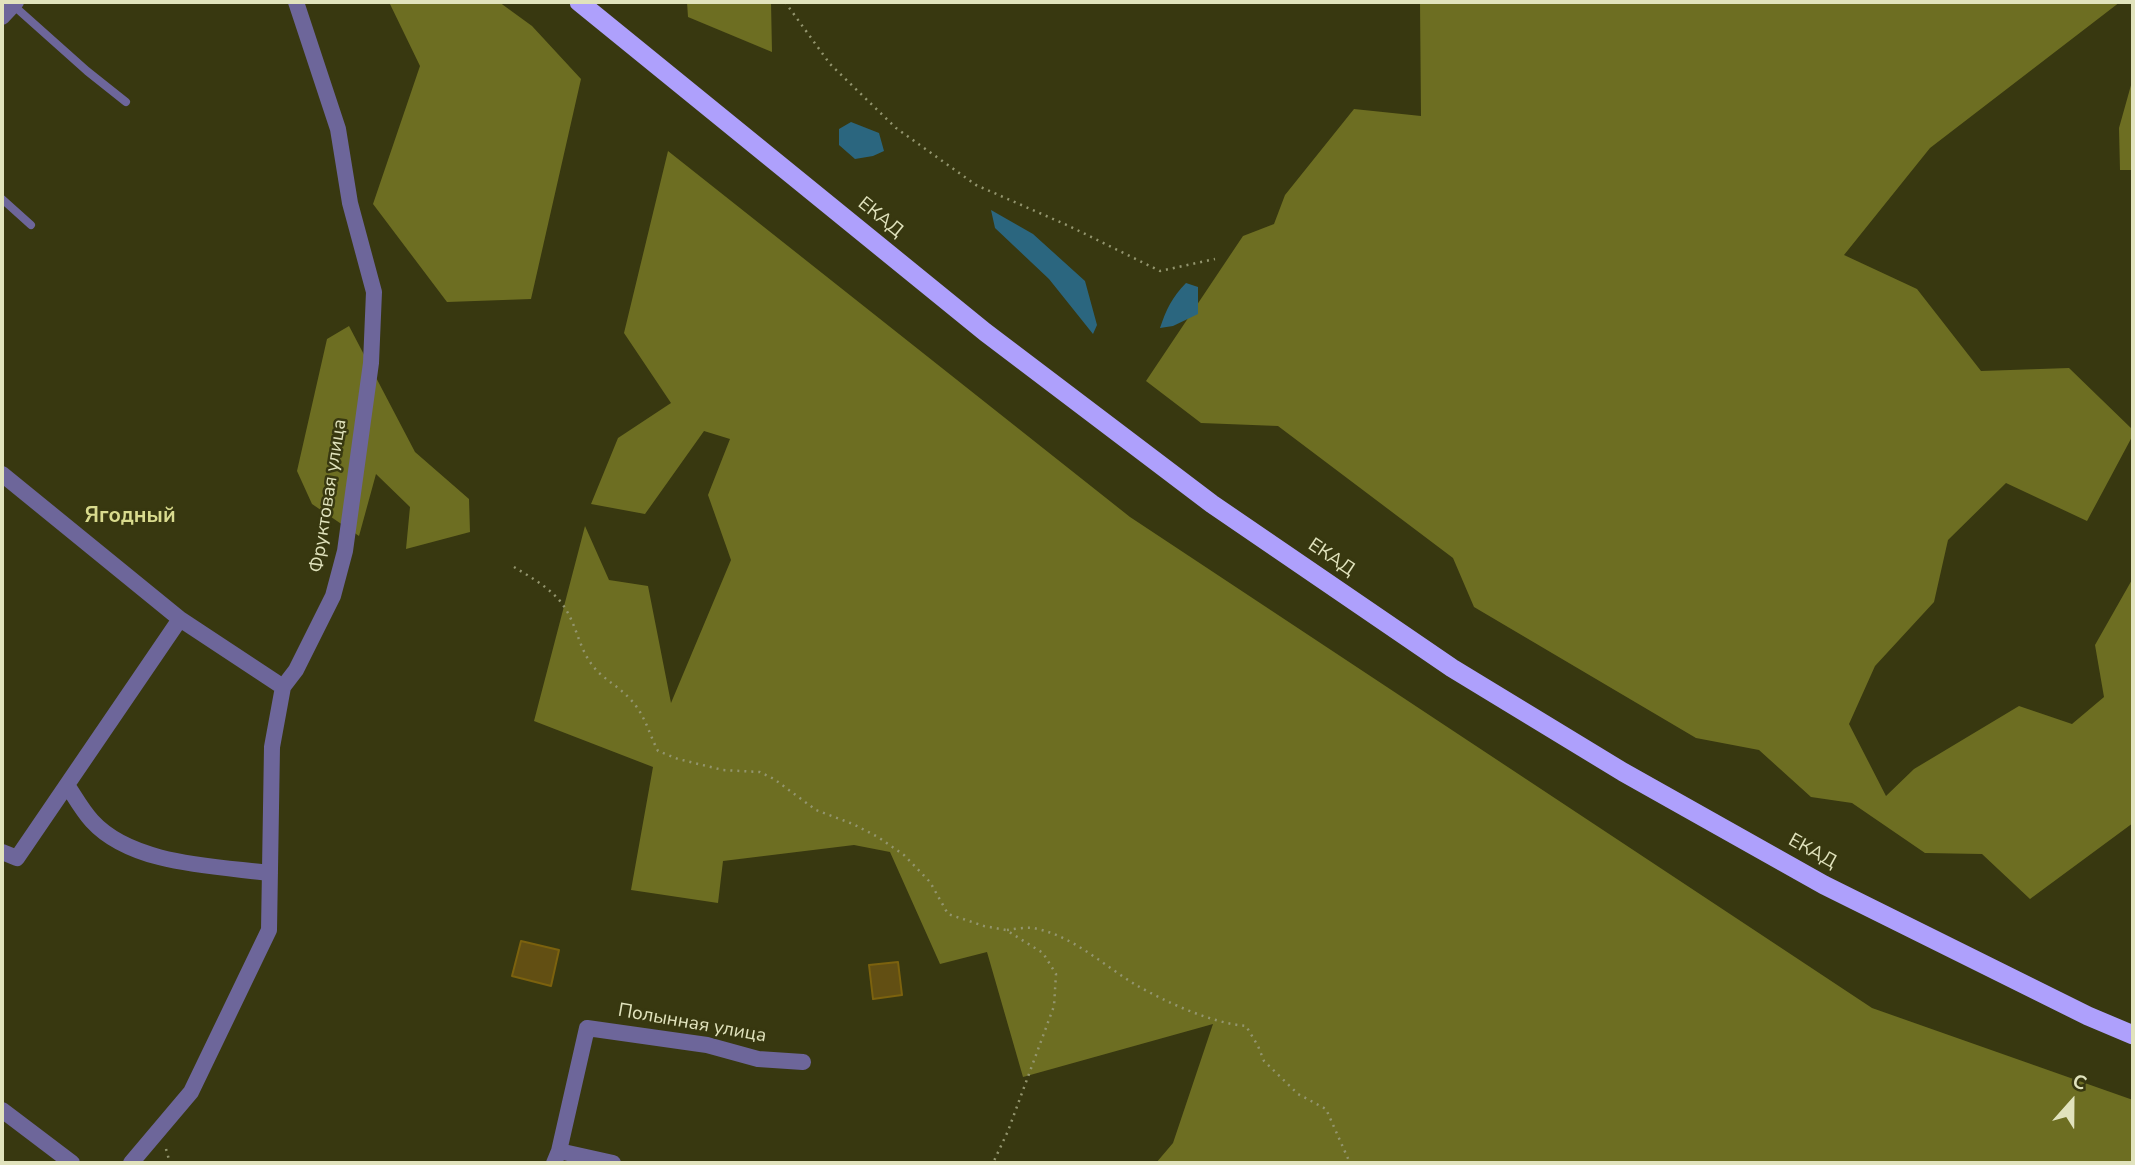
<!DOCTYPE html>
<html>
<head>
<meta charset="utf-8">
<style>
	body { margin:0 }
	#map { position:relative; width:2135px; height:1165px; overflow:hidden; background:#383810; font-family:"Nunito Sans",sans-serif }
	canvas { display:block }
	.frame { position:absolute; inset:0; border:4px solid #e1e3bd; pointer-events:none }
	.north { position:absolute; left:2037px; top:1067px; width:70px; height:70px; -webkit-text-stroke:5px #383810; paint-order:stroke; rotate:21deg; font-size:19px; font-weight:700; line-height:28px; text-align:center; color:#e1e3bd }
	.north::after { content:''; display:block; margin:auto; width:24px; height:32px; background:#e1e3bd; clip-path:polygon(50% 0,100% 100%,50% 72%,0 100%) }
</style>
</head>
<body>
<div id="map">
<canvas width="2135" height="1165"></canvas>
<div class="frame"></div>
<div class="north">С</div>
</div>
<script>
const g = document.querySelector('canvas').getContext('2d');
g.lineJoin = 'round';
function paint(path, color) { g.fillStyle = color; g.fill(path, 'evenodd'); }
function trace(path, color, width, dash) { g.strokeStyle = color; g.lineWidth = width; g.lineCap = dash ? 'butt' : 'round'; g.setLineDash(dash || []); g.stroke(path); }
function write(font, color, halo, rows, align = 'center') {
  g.font = font + ' "Nunito Sans",sans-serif'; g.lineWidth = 5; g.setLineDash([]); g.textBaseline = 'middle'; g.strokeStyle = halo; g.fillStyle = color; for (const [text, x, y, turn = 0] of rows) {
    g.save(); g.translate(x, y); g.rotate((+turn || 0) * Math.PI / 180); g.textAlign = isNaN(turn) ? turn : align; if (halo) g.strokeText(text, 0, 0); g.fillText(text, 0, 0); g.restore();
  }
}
const forest = new Path2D(`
	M389,2h110l33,24 49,53 -50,220 -84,3 -74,-98 47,-138z
	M687,2h84l1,50 -84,-35z
	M1420,2h700l-190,146 -86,107 73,34 64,82 88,-3 64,62v5l-46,86 -81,-38 -58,57 -14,62 -59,64 -26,58 37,72 28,-27 105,-63 53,18 32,-27 -9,-52 38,-67v245l-103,76 -48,-45 -57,-1 -73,-50 -41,-6 -52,-47 -63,-12 -222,-131 -21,-49 -175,-132 -77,-3 -55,-42 97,-145 31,-12 11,-29 69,-86 67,7z
	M2133,78v92h-13l-1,-42z
	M668,151l462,366 742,491 261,92v63h-977l17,-20 40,-119 -190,53 -36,-125 -47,12 -50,-112 -36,-7 -131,16 -5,42 -87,-13 22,-123 -119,-46 51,-195 24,54 39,6 23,117 60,-143 -23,-65 22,-56 -26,-8 -59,83 -54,-10 27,-66 53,-35 -47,-70z
	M349,326l66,126 54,47 1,33 -64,17 4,-42 -34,-33 -17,62 -47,-32 -15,-33 30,-132z`);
const water = new Path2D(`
	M851,122l28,11 5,18 -11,5 -18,3 -16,-14v-16z
	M991,210l42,24 52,47 12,44 -4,9 -44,-55 -54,-51z
	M1186,283l12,4v27l-25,12 -13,2c6,-18 12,-31 26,-45z`);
const building = new Path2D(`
	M521,941l38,9 -8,36 -39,-10z
	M898,962l4,33 -29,4 -4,-34z`);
const path = new Path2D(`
	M785,2l45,62 66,64 80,57 93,41 91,45 55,-12
	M514,567c18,11 40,23 51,41 11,17 14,38 25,54 11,17 28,23 40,37 15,15 19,35 28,52l20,8 45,11 37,2 14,7 42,31 37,14 25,13 26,18 26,27 18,32 36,12 22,4 37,23 13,21 -2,32 -46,125 -15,32
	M1007,930c8,-1 18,-3 26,-2 39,7 70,37 103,57 30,17 75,38 110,41l12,20 6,15 34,33 28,15 24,54
	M166,1149l4,14`);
const service = new Path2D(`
	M13,5l74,66 39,31
	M2,199l29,26`);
const minor = new Path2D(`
	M2,17l14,-15
	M2,474l178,145 103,68
	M67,785c8,12 15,25 25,36 40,44 123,45 178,52
	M2,852l15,6 163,-239
	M2,1110l70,53
	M559,1151l54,12
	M131,1163l60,-71 78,-162 3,-183 11,-60 13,-17 37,-74 12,-45 26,-188 3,-71 -24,-89 -12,-74 -42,-127
	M554,1163l5,-12 28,-123 120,17 51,14 45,3`);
const trunk = new Path2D(`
	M579,2l406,330 227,172 240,164 171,104 201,113 264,131 45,19`);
const streetNames = [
	["ЕКАД",880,218,39],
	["Фруктовая улица",329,496,-81],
	["ЕКАД",1331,558,34],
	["ЕКАД",1812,852,29],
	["Полынная улица",692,1024,10]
];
const neighbourhoodNames = [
	["Ягодный",130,517]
];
paint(forest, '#6d6e22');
paint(water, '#2b667f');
paint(building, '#624f13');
trace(building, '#7c620e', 2);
trace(path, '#93956e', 2.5, [2, 5]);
trace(service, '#6d669a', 8);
trace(minor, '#6d669a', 16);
trace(trunk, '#aea0fc', 19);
write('19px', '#e1e3bd', '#383810', streetNames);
write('bold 21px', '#d9db8e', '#383810', neighbourhoodNames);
</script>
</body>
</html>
